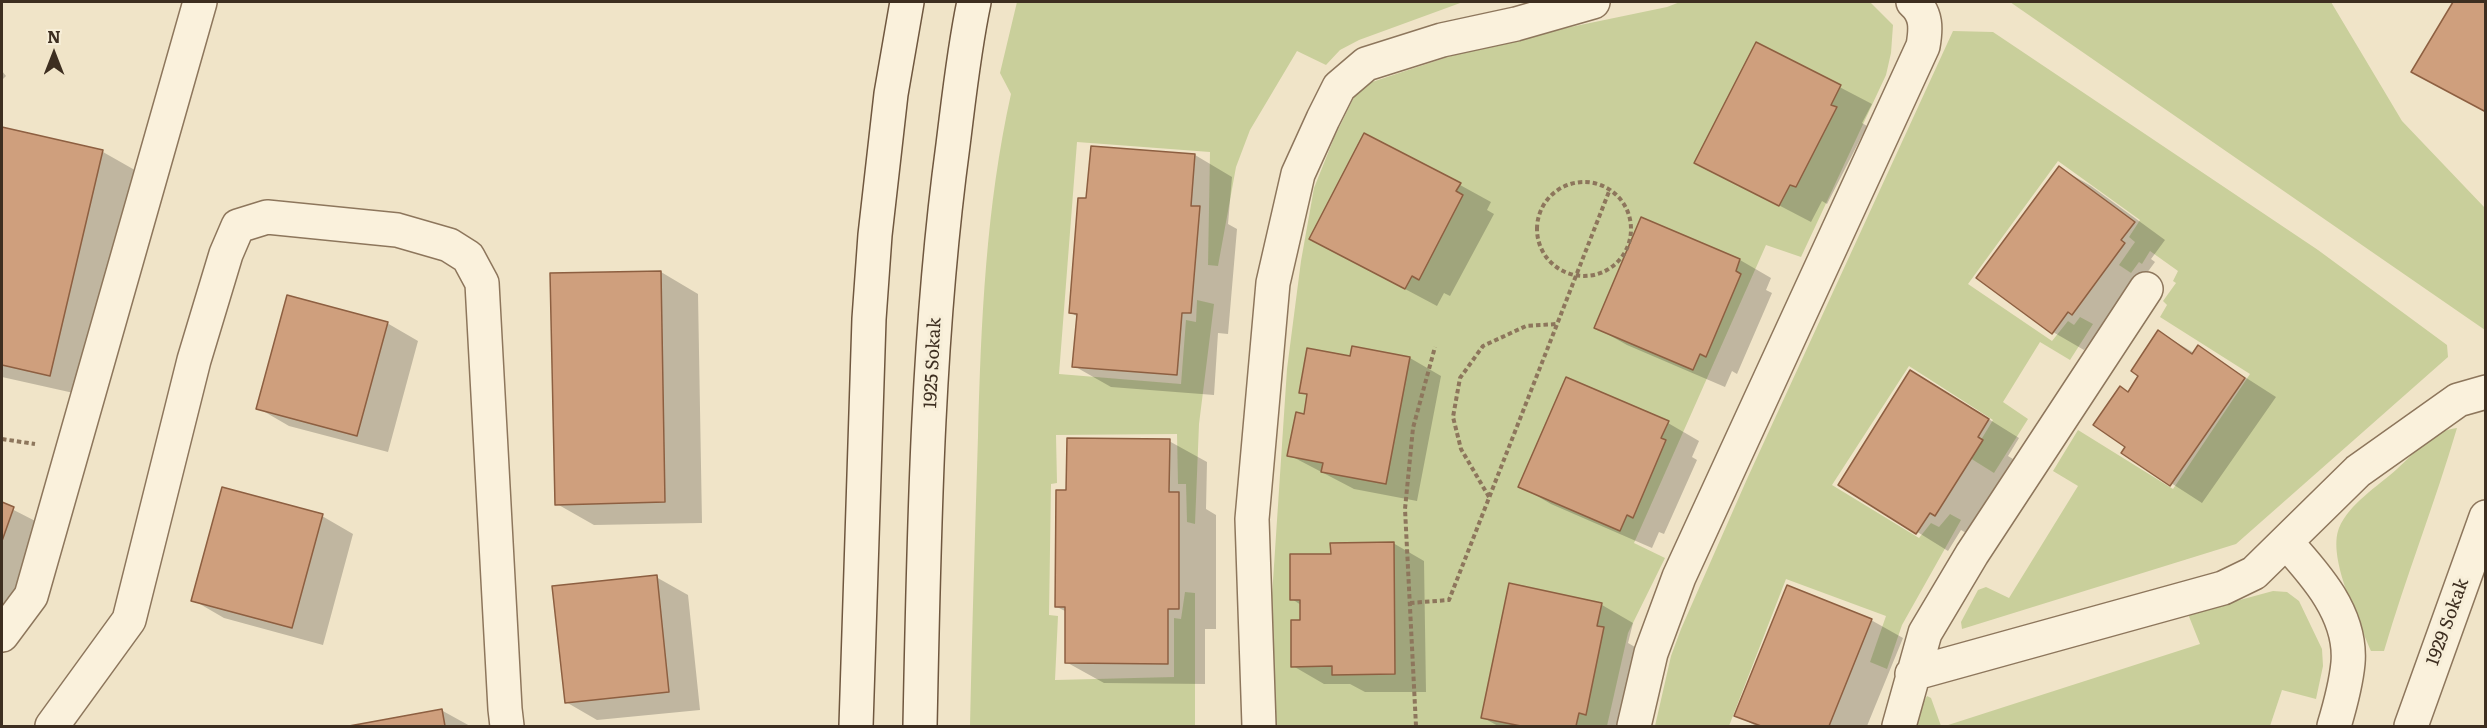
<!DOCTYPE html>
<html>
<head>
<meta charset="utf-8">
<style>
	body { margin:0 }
	#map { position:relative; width:2487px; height:728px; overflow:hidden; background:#f0e4c8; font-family:Literata,serif }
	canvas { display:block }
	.frame { position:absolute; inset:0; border:3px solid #3d2e20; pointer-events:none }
	.north { position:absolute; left:24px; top:24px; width:60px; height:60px; -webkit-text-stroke:4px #f7eed8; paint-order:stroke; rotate:0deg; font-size:16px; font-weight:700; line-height:24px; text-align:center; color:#3d2e20 }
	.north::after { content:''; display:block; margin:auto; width:21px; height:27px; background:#3d2e20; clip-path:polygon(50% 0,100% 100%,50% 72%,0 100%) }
</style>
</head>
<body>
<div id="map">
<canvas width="2487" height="728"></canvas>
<div class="frame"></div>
<div class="north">N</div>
</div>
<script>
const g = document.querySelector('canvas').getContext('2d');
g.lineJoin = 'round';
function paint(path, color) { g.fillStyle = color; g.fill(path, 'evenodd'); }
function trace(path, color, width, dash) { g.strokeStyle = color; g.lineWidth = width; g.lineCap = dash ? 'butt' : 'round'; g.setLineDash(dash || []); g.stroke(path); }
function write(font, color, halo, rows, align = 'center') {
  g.font = font + ' Literata,serif'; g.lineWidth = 6; g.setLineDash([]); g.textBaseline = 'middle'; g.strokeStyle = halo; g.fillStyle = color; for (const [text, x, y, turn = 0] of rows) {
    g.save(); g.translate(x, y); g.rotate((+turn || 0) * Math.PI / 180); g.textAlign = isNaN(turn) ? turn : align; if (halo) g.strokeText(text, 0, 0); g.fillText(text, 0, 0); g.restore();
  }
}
const green = new Path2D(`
	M1017,2h446l-104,38 -19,10 -14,15 -29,-14 -47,79 -14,37 -18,99 -10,-1 2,-113 -133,-10 -18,232 122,10 5,-64 10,2 1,-22 17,4 -15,120 -4,100 -8,-2 -1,-38h-8l-1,-50 -121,1 1,48 -6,1 -2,131 9,1 -3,64 119,-3v-59l7,1 4,-27 10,1v133h-225c2,-96 5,-193 8,-290 3,-114 8,-230 33,-342l-11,-21z
	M1680,2h190l23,23 -2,28 -5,22 -85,182 -35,-12 -132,298 31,15 -37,75 -21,93h-333l-3,-115 16,-242 14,-108 13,-73 20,-50 20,-41 15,-14 115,-38 183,-38z
	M2010,2h321l71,119 83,87v122z
	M1953,31l40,1 325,218 129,95 1,12 -212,187 -274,85 -1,-7 17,-32 8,-3 23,11 69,-112 -25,-15 25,-41 95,59 77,-115 -90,-57 7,-12 -4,-4 13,-18 -3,-2 5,-10 -28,-20 -8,13 -3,-2 -8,11 -12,-8 16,-23 -6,-5 11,-17 -82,-59 -90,123 84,57 16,-20 6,4 6,-8 13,7 -23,36 -30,-18 -37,60 25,17 -34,54 -24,-15 23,-38 -84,-54 -77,119 87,53 12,-15 8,4 11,-13 11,6 -59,105 -15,44 -17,-7 16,-46 -100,-37 -57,147h-74l16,-70 10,-27 66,-150z
	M2457,428c-22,75 -51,148 -73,223h-13c-12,-30 -44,-93 -32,-123 10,-24 39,-42 58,-59 17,-15 36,-39 60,-41z
	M2273,591l14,1 12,9 23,48 1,17 -7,33 -34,-9 -12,36h-325l255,-82 -12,-30z
	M1927,696l4,2 10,28h-25l2,-15z`);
const shadow = new Path2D(`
	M1757,44l115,60 -10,19 5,3 -40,78 -5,-3 -11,21 -115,-60z
	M2,71l4,5 -4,4z
	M2,128l101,24 37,21 -53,223 -85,-19z
	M1195,155l37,22 -4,47 9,5 -9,105 -10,-1 -4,62 -103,-8 -37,-21 4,-49 -8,-5 18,-112z
	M2060,168l31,18 74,54 -14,19 4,3 -51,69 -4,-2 -16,21 -31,-18z
	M1460,185l31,17 -4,8 7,4 -44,82 -6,-3 -7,13 -126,-67z
	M1642,219l98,41 31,18 -5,12 6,3 -35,81 -5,-3 -7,16 -98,-42 -32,-18z
	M661,272l37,22 4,229 -108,2 -37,-21z
	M387,323l31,18 -30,111 -99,-26 -31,-18z
	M2159,332l35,21 4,-6 78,50 -74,106 -79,-51 4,-5 2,-54 11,-17z
	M1410,358l31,18 -24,125 -63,-12 -65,-34 16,-40 4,-19 -8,-4z
	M1942,390l77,48 -11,18 5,3 -47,74 -5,-3 -13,21 -108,-67z
	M1668,423l31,18 -7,16 5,3 -33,74 -5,-2 -7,16 -101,-44 -31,-18z
	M1169,441l38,21 -1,47 10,6v114h-11v55l-101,-1 -38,-21 1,-50 -10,-5 11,-115z
	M2,504l43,22 -43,111z
	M322,516l31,18 -30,111 -99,-27 -31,-18z
	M1393,543l31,18 2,131h-61l-15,-8h-26l-31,-18 8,-44v-17l-9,-6z
	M656,577l32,18 12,115 -103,10 -31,-18z
	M1787,587l84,33 32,18 -36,88h-111l-20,-11z
	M1602,605l31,18 -5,20 7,4 -17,79h-120l-16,-9z
	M441,710l29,16h-113z`);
const building = new Path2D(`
	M2453,2h33v110l-75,-40z
	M1756,42l85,43 -10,20 6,2 -41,80 -6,-2 -11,21 -85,-43z
	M2,127l101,23 -53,226 -48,-11z
	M1364,133l97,50 -5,8 7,4 -44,85 -7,-4 -7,13 -96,-50z
	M1091,146l104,8 -4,52h9l-9,107h-9l-5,62 -105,-8 5,-53 -8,-1 9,-115h8z
	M2059,166l76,56 -14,18 4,3 -53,72 -4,-3 -16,22 -76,-56z
	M1641,217l99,42 -4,12 5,3 -35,83 -6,-3 -7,16 -99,-42z
	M661,271l4,231 -110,3 -5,-232z
	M287,295l101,27 -31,114 -101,-27z
	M2158,330l34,24 6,-9 47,33 -75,108 -49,-33 4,-6 -32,-22 27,-39 8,6 10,-16 -7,-5z
	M1352,346l58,11 -24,127 -65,-12 2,-9 -36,-7 9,-44 8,2 3,-20 -8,-1 8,-45 43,8z
	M1910,370l79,49 -11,18 5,3 -48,76 -5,-3 -14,21 -78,-49z
	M1566,377l103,44 -8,17 5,2 -33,78 -6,-3 -7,16 -102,-44z
	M1067,438l103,1 -1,53h10v117h-11v55l-103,-1v-56h-10l1,-117h10z
	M222,487l101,27 -31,114 -101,-27z
	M2,502l12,5 -12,34z
	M1394,542l1,132 -63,1v-9l-41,1v-47h9v-20h-10v-46h41l-1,-11z
	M657,575l12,117 -104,11 -13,-117z
	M1509,583l93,20 -5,23 7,1 -18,88 -7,-2 -3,13h-55l-40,-8z
	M1787,585l85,34 -43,107h-68l-27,-10z
	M442,709l3,17h-96z`);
const path = new Path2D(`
	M1537 229a47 47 0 1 1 94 0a47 47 0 1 1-94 0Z
	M2,439l33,5
	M1489,497l-28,-48 -8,-32 7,-39 23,-32 43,-20 31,-2
	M1410,603l39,-3 161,-411
	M1416,726l-11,-217 8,-81 22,-81`);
const street = new Path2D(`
	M2286,542c30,33 66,73 62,121 -2,21 -8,43 -14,63
	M2,635l29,-39 169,-594
	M1912,674l311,-86 31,-15 104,-102 100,-71 28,-8
	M52,726l77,-106 65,-260 32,-106 12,-28 29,-9 130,13 52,15 19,12 14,26 23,426 2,17
	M1259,726l-7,-207 21,-236 25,-109 25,-55 16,-32 27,-23 76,-24 74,-16 77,-22
	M1634,726l17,-73 28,-76 244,-531c3,-17 4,-32 -10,-44
	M1899,726l26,-93 47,-79 174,-265
	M2411,726l75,-209`);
const secondary = new Path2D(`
	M856,726l13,-407 6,-84 16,-141 16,-92
	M920,726c4,-193 7,-389 33,-581 6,-48 11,-96 21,-143`);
const streetNames = [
	["1925 Sokak",933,363,-87],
	["1929 Sokak",2448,622,-70]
];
paint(green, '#c9cf9b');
paint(shadow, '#0003');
paint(building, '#cf9f7d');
trace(building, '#8d5f41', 1.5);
trace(street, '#8d765c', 36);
trace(secondary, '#6f573f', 36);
trace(path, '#8d765c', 4, [4.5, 3]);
trace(street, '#faf1dc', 33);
trace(secondary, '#faf1dc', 33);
write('18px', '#3d2e20', '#f7eed8', streetNames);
</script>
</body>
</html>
